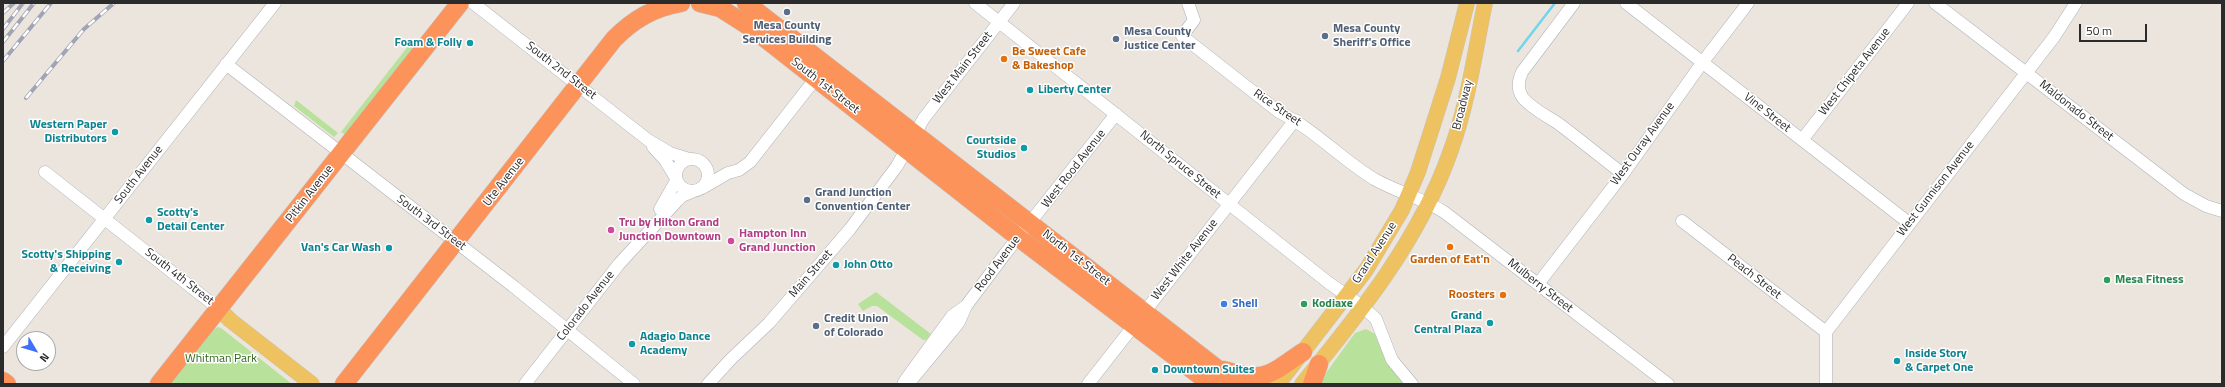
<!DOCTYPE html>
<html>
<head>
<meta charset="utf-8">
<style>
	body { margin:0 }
	#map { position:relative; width:2225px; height:387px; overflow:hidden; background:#ece5dd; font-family:"Titillium Web",sans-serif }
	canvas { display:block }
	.frame { position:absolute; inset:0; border:4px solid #2b2b2b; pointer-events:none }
	.north { position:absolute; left:16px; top:331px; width:40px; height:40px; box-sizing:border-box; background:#fff; border:1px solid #aaa; border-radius:50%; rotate:128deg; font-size:11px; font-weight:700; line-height:16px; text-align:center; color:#2b2b2b }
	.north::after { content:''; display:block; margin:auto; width:14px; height:18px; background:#4070f6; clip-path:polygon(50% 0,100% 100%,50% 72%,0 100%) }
	.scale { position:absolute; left:2079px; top:24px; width:68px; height:18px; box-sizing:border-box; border:2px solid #2b2b2b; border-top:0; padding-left:5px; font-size:12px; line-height:14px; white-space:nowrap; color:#2b2b2b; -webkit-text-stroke:3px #fff; paint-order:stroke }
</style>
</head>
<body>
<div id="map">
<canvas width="2225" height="387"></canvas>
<div class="frame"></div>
<div class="north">N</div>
<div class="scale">50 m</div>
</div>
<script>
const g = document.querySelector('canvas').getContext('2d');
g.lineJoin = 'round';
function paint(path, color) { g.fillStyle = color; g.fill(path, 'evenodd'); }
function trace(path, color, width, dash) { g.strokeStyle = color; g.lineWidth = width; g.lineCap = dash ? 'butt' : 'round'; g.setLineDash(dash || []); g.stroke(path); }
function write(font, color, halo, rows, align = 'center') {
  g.font = font + ' "Titillium Web",sans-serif'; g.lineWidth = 3; g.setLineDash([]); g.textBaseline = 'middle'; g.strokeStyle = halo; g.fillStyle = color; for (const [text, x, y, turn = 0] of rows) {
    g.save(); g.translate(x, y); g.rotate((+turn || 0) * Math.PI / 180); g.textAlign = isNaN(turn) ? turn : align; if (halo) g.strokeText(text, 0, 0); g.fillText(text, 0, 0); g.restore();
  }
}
const green = new Path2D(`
	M412,41l4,5 -70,89 -5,-3z
	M296,100l42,33 -4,4 -40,-31z
	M876,292l55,42 -5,6h-3l-46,-34h-5l-9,5 -5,-7z
	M218,327l3,1 71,56h-122l42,-54z
	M1366,329l9,5 13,30 16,20h-86l37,-51z`);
const stream = new Path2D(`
	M1518,51l37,-48`);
const minor = new Path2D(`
	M473,3l175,137 22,13 19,6
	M975,3l354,280 34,24 13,12 16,41 20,24
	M1188,3l6,17 -12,16 97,76c35,17 62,47 95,67 23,13 48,19 70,33l224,172
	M1574,3l-52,69c-4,9 -5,18 1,26 9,11 24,18 36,26 21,16 42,33 64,50
	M1626,3l283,220
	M1935,3l249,191 22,12 16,5
	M226,64l287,222 121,98
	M1802,140l106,-137
	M653,147l12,13 11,18
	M676 175a16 16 0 1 1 32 0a16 16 0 1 1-32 0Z
	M45,172l174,137
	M702,188l26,-15 11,-3 11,-8 66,-84
	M660,209l16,-28
	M1682,221l144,111
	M1538,284l85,-110 79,-111 46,-60
	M3,347l272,-344
	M904,382l48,-66 14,-10
	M525,384l94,-120 58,-63 5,-5 12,-5
	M708,384l23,-25 38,-36 81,-94 47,-63 27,-48 90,-115
	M908,384l44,-53 7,-9 7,-16 39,-52 111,-140
	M1088,384l207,-264
	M1826,384v-52l228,-295 22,-34`);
const major = new Path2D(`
	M219,309l11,11 82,64
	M1278,384l88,-114 36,-60 16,-38 30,-94 19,-75
	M1302,384c59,-72 118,-145 149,-234 17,-47 24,-98 34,-147`);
const highway = new Path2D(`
	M700,3l20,5 33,21 266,209 192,146
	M746,3l491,381
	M1224,370c43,13 44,5 79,-18
	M3,381l4,3
	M159,384l301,-381
	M344,384l270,-345c20,-20 39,-31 67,-36
	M1312,384l7,-20`);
const rail = new Path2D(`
	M3,13l11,-10
	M3,29l20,-26
	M3,42l31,-39
	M3,61l48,-58
	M26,98l58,-69 30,-26`);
const markers = [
	[787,12,4,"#5c6f8a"],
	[1325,36,4,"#5c6f8a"],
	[1116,39,4,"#5c6f8a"],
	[470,43,4,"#0f9aa8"],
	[1004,59,4,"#e8710a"],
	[1030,90,4,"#0f9aa8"],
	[115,132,4,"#0f9aa8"],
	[1024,148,4,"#0f9aa8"],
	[807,200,4,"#5c6f8a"],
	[149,220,4,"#0f9aa8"],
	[611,230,4,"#d1479c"],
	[731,241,4,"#d1479c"],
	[1450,247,4,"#e8710a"],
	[389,248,4,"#0f9aa8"],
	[119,262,4,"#0f9aa8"],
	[836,265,4,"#0f9aa8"],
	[2107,280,4,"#2e9e5b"],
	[1503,295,4,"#e8710a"],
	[1224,304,4,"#3f7fe0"],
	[1304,304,4,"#2e9e5b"],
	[1490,323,4,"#0f9aa8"],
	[816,326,4,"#5c6f8a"],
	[632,344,4,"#0f9aa8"],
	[1897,361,4,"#0f9aa8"],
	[1155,370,4,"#0f9aa8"]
];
const serviceNames = [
	["Mesa County",787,26,"center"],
	["Services Building",787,40,"center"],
	["Mesa County",1333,29],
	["Sheriff's Office",1333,43],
	["Mesa County",1124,32],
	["Justice Center",1124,46],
	["Grand Junction",815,193],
	["Convention Center",815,207],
	["Credit Union",824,319],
	["of Colorado",824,333]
];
const cultureNames = [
	["Foam & Folly",462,43],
	["Liberty Center",1038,90,"left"],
	["Western Paper",107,125],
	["Distributors",107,139],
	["Courtside",1016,141],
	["Studios",1016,155],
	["Scotty's",157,213,"left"],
	["Detail Center",157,227,"left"],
	["Van's Car Wash",381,248],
	["Scotty's Shipping",111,255],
	["& Receiving",111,269],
	["John Otto",844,265,"left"],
	["Grand",1482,316],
	["Central Plaza",1482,330],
	["Adagio Dance",640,337,"left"],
	["Academy",640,351,"left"],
	["Inside Story",1905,354,"left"],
	["& Carpet One",1905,368,"left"],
	["Downtown Suites",1163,370,"left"]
];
const foodNames = [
	["Be Sweet Cafe",1012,52],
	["& Bakeshop",1012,66],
	["Garden of Eat'n",1450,260,"center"],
	["Roosters",1495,295,"right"]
];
const streetNames = [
	["West Main Street",963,68,-52],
	["South 2nd Street",561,71,38],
	["West Chipeta Avenue",1855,72,-52],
	["South 1st Street",825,86,38],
	["Broadway",1463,105,-76],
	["Rice Street",1277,108,34],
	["Maldonado Street",2076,111,38],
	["Vine Street",1767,113,38],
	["West Ouray Avenue",1643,144,-54],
	["North Spruce Street",1180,165,39],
	["West Rood Avenue",1074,169,-52],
	["South Avenue",139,175,-52],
	["Ute Avenue",504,182,-52],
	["West Gunnison Avenue",1936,189,-52],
	["Pitkin Avenue",310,194,-52],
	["South 3rd Street",431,223,37],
	["Grand Avenue",1375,253,-57],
	["North 1st Street",1076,258,38],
	["West White Avenue",1185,260,-52],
	["Rood Avenue",998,264,-53],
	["Main Street",811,274,-49],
	["South 4th Street",179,277,38],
	["Peach Street",1754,277,38],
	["Mulberry Street",1540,286,38],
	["Colorado Avenue",586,306,-52]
];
const hotelNames = [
	["Tru by Hilton Grand",619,223],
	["Junction Downtown",619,237],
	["Hampton Inn",739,234],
	["Grand Junction",739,248]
];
const leisureNames = [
	["Mesa Fitness",2115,280],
	["Kodiaxe",1312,304]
];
const shopNames = [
	["Shell",1232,304]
];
const parkNames = [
	["Whitman Park",221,359]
];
paint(green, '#b8e29b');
trace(stream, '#72d5ec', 2.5);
trace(minor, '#adb1bb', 13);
trace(major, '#c4c4c4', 16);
trace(highway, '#c4c4c4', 19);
trace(minor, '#fff', 12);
trace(major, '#eec261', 15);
trace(highway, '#fb935a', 18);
trace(rail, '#a0a4b5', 4);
trace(rail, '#fff', 2.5, [8]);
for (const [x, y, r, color] of markers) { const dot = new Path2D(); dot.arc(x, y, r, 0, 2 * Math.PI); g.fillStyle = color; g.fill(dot); trace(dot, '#fff', 1.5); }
write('bold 12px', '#4e5e75', '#fff', serviceNames, 'left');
write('bold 12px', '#0d838f', '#fff', cultureNames, 'right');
write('bold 12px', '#c56008', '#fff', foodNames, 'left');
write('12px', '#2b2b2b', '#fff', streetNames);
write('bold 12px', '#b23c85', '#fff', hotelNames, 'left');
write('bold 12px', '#27864d', '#fff', leisureNames, 'left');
write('bold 12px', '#366cbe', '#fff', shopNames, 'left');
write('12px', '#31671c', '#fff', parkNames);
</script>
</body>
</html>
